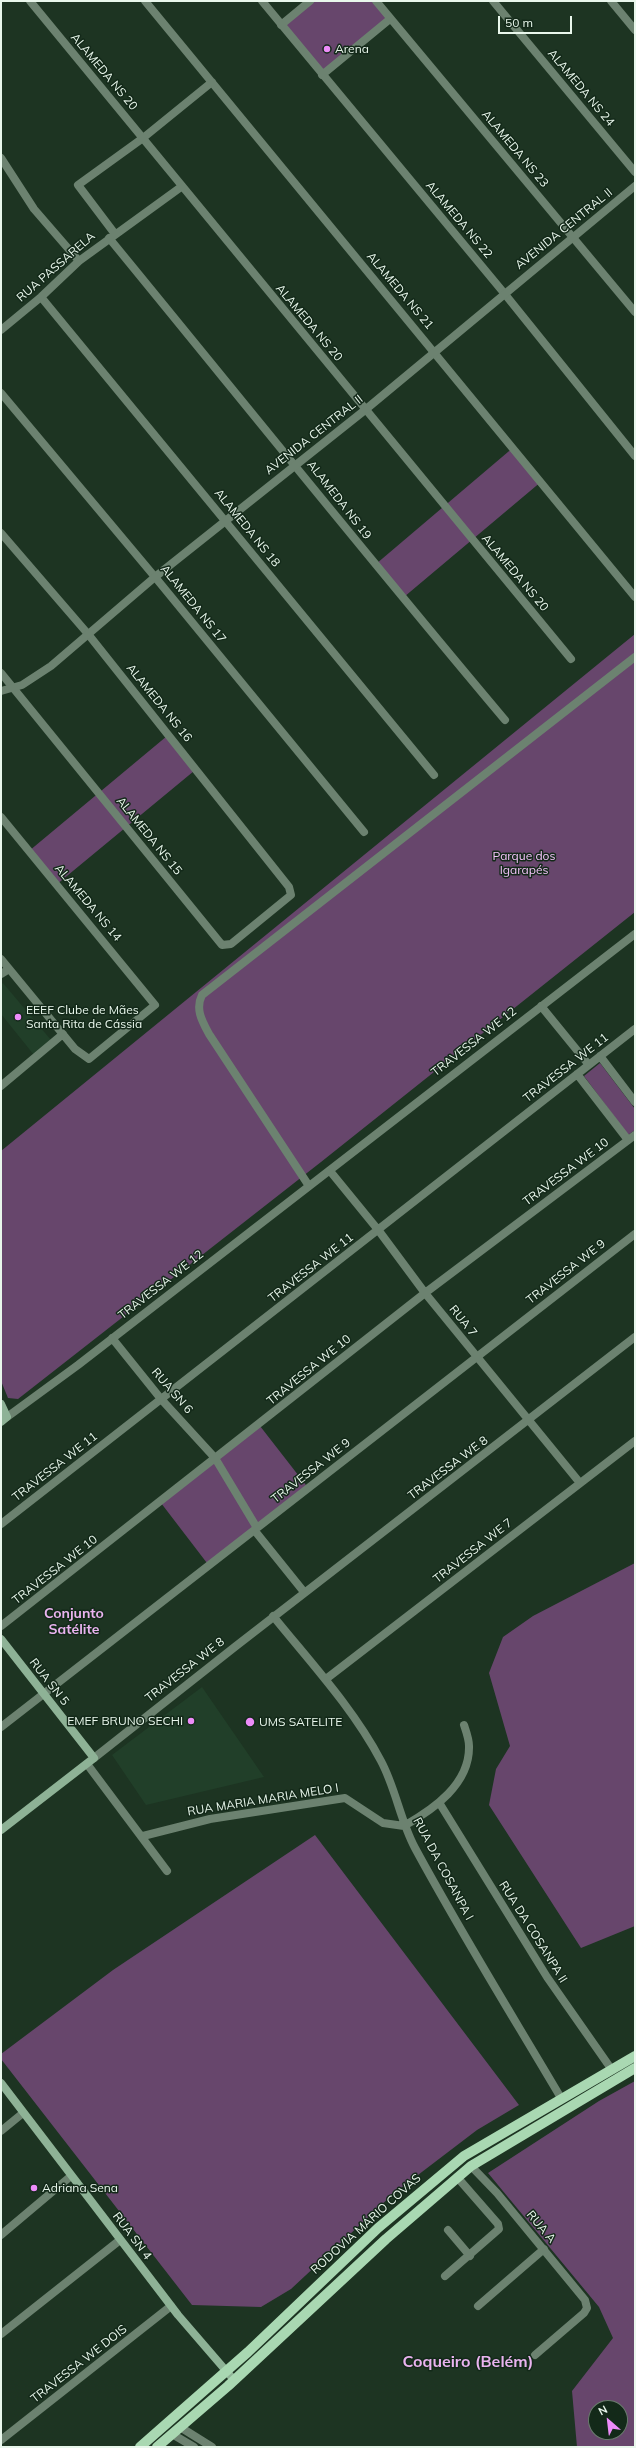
<!DOCTYPE html>
<html>
<head>
<meta charset="utf-8">
<style>
	body { margin:0 }
	#map { position:relative; width:636px; height:2448px; overflow:hidden; background:#1d3422; font-family:Mulish,sans-serif }
	canvas { display:block }
	.frame { position:absolute; inset:0; border:2px solid #e9f7ec; pointer-events:none }
	.north { position:absolute; left:588px; top:2400px; width:40px; height:40px; box-sizing:border-box; background:#132919; border:1px solid #697b6d; border-radius:50%; rotate:332deg; font-size:11px; font-weight:700; line-height:16px; text-align:center; color:#e9f7ec }
	.north::after { content:''; display:block; margin:auto; width:14px; height:18px; background:#ed8cf9; clip-path:polygon(50% 0,100% 100%,50% 72%,0 100%) }
	.scale { position:absolute; left:498px; top:16px; width:74px; height:18px; box-sizing:border-box; border:2px solid #e9f7ec; border-top:0; padding-left:5px; font-size:12px; line-height:14px; white-space:nowrap; color:#e9f7ec; -webkit-text-stroke:3px #132919; paint-order:stroke }
</style>
</head>
<body>
<div id="map">
<canvas width="636" height="2448"></canvas>
<div class="frame"></div>
<div class="north">N</div>
<div class="scale">50 m</div>
</div>
<script>
const g = document.querySelector('canvas').getContext('2d');
g.lineJoin = 'round';
function paint(path, color) { g.fillStyle = color; g.fill(path, 'evenodd'); }
function trace(path, color, width, dash) { g.strokeStyle = color; g.lineWidth = width; g.lineCap = dash ? 'butt' : 'round'; g.setLineDash(dash || []); g.stroke(path); }
function write(font, color, halo, rows, align = 'center') {
  g.font = font + ' Mulish,sans-serif'; g.lineWidth = 3; g.setLineDash([]); g.textBaseline = 'middle'; g.strokeStyle = halo; g.fillStyle = color; for (const [text, x, y, turn = 0] of rows) {
    g.save(); g.translate(x, y); g.rotate((+turn || 0) * Math.PI / 180); g.textAlign = isNaN(turn) ? turn : align; if (halo) g.strokeText(text, 0, 0); g.fillText(text, 0, 0); g.restore();
  }
}
const built = new Path2D(`
	M3,983l48,57 -17,15 -33,-41v-29z
	M202,1687l62,90 -118,28 -34,-50z`);
const green = new Path2D(`
	M308,1h72l11,14 -68,59 -42,-50z
	M515,446l27,35 -138,116 -28,-33z
	M635,634v278l-314,250 -303,237 -10,-1 -7,-17v-230z
	M167,736l27,35 -138,114 -27,-34z
	M600,1063l35,46v21l-7,5 -44,-59z
	M260,1426l49,63 -99,78 -49,-64z
	M635,1563v363l-54,22 -92,-143 7,-36 14,-23 -21,-73 14,-36 30,-21z
	M315,1835l204,270 -42,25 -84,64 -102,95 -30,18 -69,-2 -191,-246v-5l112,-84z
	M635,2081v366h-58l-5,-56 41,-53 -14,-31 -111,-134 111,-72zM596,2408h24v24h-24z`);
const minor = new Path2D(`
	M30,1l541,658
	M145,1l490,596
	M262,1l242,292 131,163
	M376,1l259,311
	M493,1l142,171
	M611,1l24,29
	M281,25l29,-24
	M322,75l68,-56
	M1,158l33,51 45,52
	M115,234l-37,-49 65,-47 69,-56
	M109,238c132,161 262,323 396,482
	M41,297l393,478
	M1,330l40,-33 38,-36 102,-74
	M1,393l154,184 209,255
	M1,533l87,101 201,253 2,8 -60,49 -9,1 -221,-272
	M1,817l154,188 -66,54 -14,-10 -74,-90
	M1,974l8,-5
	M541,1006l48,59
	M600,1056l35,46
	M577,1074l51,66
	M1,1086l62,-52
	M330,1171l49,60 46,62 155,190
	M309,1186l-100,-152c-7,-13 -14,-25 -7,-39l433,-338
	M112,1338l49,61 54,59 42,70
	M7,1417l71,-52 557,-431
	M1,1524l634,-495
	M255,1531l49,61
	M273,1616c38,47 80,92 108,145 15,28 19,59 34,87 46,85 97,167 146,250
	M1,1626l424,-333 210,-158
	M326,1679l309,-238
	M1,1727l634,-493
	M94,1758l142,-112 399,-309
	M87,1764l80,107
	M440,1804l107,173 65,93
	M404,1826c30,-17 66,-42 65,-80 0,-7 -3,-15 -5,-21
	M143,1836l67,-17 135,-21 38,25 21,3
	M1,2131l22,-18
	M471,2166l26,27 88,107 2,8 -3,5 -49,42
	M448,2230l22,26
	M1,2235l70,-59
	M445,2276l54,-47 -1,-5 -41,-47
	M478,2306l66,-57
	M1,2334l119,-94
	M180,2427l32,20
	M172,2434l22,13
	M1,2440l170,-134`);
const tertiary = new Path2D(`
	M1,691l21,-6 29,-19 104,-89 210,-167 270,-224`);
const secondary = new Path2D(`
	M1,1404l6,13 -6,5
	M1,1639l93,119 -93,72
	M1,2083l177,232 56,65`);
const primary = new Path2D(`
	M140,2447l108,-95 130,-124 86,-72 171,-100
	M157,2447l71,-61 158,-147 85,-73 164,-98`);
const markers = [
	[327,49,4,"#ed8cf9"],
	[18,1017,4,"#ed8cf9"],
	[191,1721,4,"#ed8cf9"],
	[250,1722,5,"#ed8cf9"],
	[34,2188,4,"#ed8cf9"]
];
const poiNames = [
	["Arena",335,49],
	["EEEF Clube de Mães",26,1010],
	["Santa Rita de Cássia",26,1024],
	["EMEF BRUNO SECHI",183,1721,"right"],
	["UMS SATELITE",259,1722],
	["Adriana Sena",42,2188]
];
const streetNames = [
	["ALAMEDA NS 20",104,72,50],
	["ALAMEDA NS 24",581,88,50],
	["ALAMEDA NS 23",515,149,50],
	["ALAMEDA NS 22",459,220,50],
	["AVENIDA CENTRAL II",564,229,-39],
	["RUA PASSARELA",56,267,-41],
	["ALAMEDA NS 21",400,291,50],
	["ALAMEDA NS 20",309,323,50],
	["AVENIDA CENTRAL II",314,435,-38],
	["ALAMEDA NS 19",339,500,52],
	["ALAMEDA NS 18",247,528,51],
	["ALAMEDA NS 20",515,573,50],
	["ALAMEDA NS 17",193,604,51],
	["ALAMEDA NS 16",159,703,51],
	["ALAMEDA NS 15",149,836,51],
	["ALAMEDA NS 14",88,903,50],
	["TRAVESSA WE 12",474,1042,-38],
	["TRAVESSA WE 11",566,1068,-38],
	["TRAVESSA WE 10",566,1172,-37],
	["TRAVESSA WE 11",311,1268,-38],
	["TRAVESSA WE 9",566,1272,-38],
	["TRAVESSA WE 12",161,1285,-38],
	["RUA 7",463,1321,51],
	["TRAVESSA WE 10",309,1370,-39],
	["RUA SN 6",172,1391,49],
	["TRAVESSA WE 11",55,1467,-38],
	["TRAVESSA WE 8",448,1468,-37],
	["TRAVESSA WE 9",311,1471,-38],
	["TRAVESSA WE 7",473,1551,-38],
	["TRAVESSA WE 10",55,1570,-38],
	["TRAVESSA WE 8",185,1670,-38],
	["RUA SN 5",49,1682,52],
	["RUA MARIA MARIA MELO I",263,1800,-9],
	["RUA DA COSANPA I",443,1869,62],
	["RUA DA COSANPA II",533,1932,58],
	["RODOVIA MÁRIO COVAS",366,2224,-42],
	["RUA A",541,2227,50],
	["RUA SN 4",132,2236,53],
	["TRAVESSA WE DOIS",79,2364,-38]
];
const parkNames = [
	["Parque dos",524,856],
	["Igarapés",524,870]
];
const quarterNames = [
	["Conjunto",74,1614],
	["Satélite",74,1630]
];
const districtNames = [
	["Coqueiro (Belém)",468,2362]
];
paint(built, '#213f29');
paint(green, '#67466c');
trace(minor, '#6c8270', 8);
trace(tertiary, '#6c8270', 8);
trace(secondary, '#8eb296', 8);
trace(primary, '#a9d8b2', 10);
for (const [x, y, r, color] of markers) { const dot = new Path2D(); dot.arc(x, y, r, 0, 2 * Math.PI); g.fillStyle = color; g.fill(dot); trace(dot, '#132919', 1.5); }
write('12px', '#e9f7ec', '#132919', poiNames, 'left');
write('12px', '#e9f7ec', '#132919', streetNames);
write('12px', '#f4c3fa', '#132919', parkNames);
write('bold 14px', '#e9b3ef', '#132919', quarterNames);
write('bold 16px', '#e9b3ef', '#132919', districtNames);
</script>
</body>
</html>
